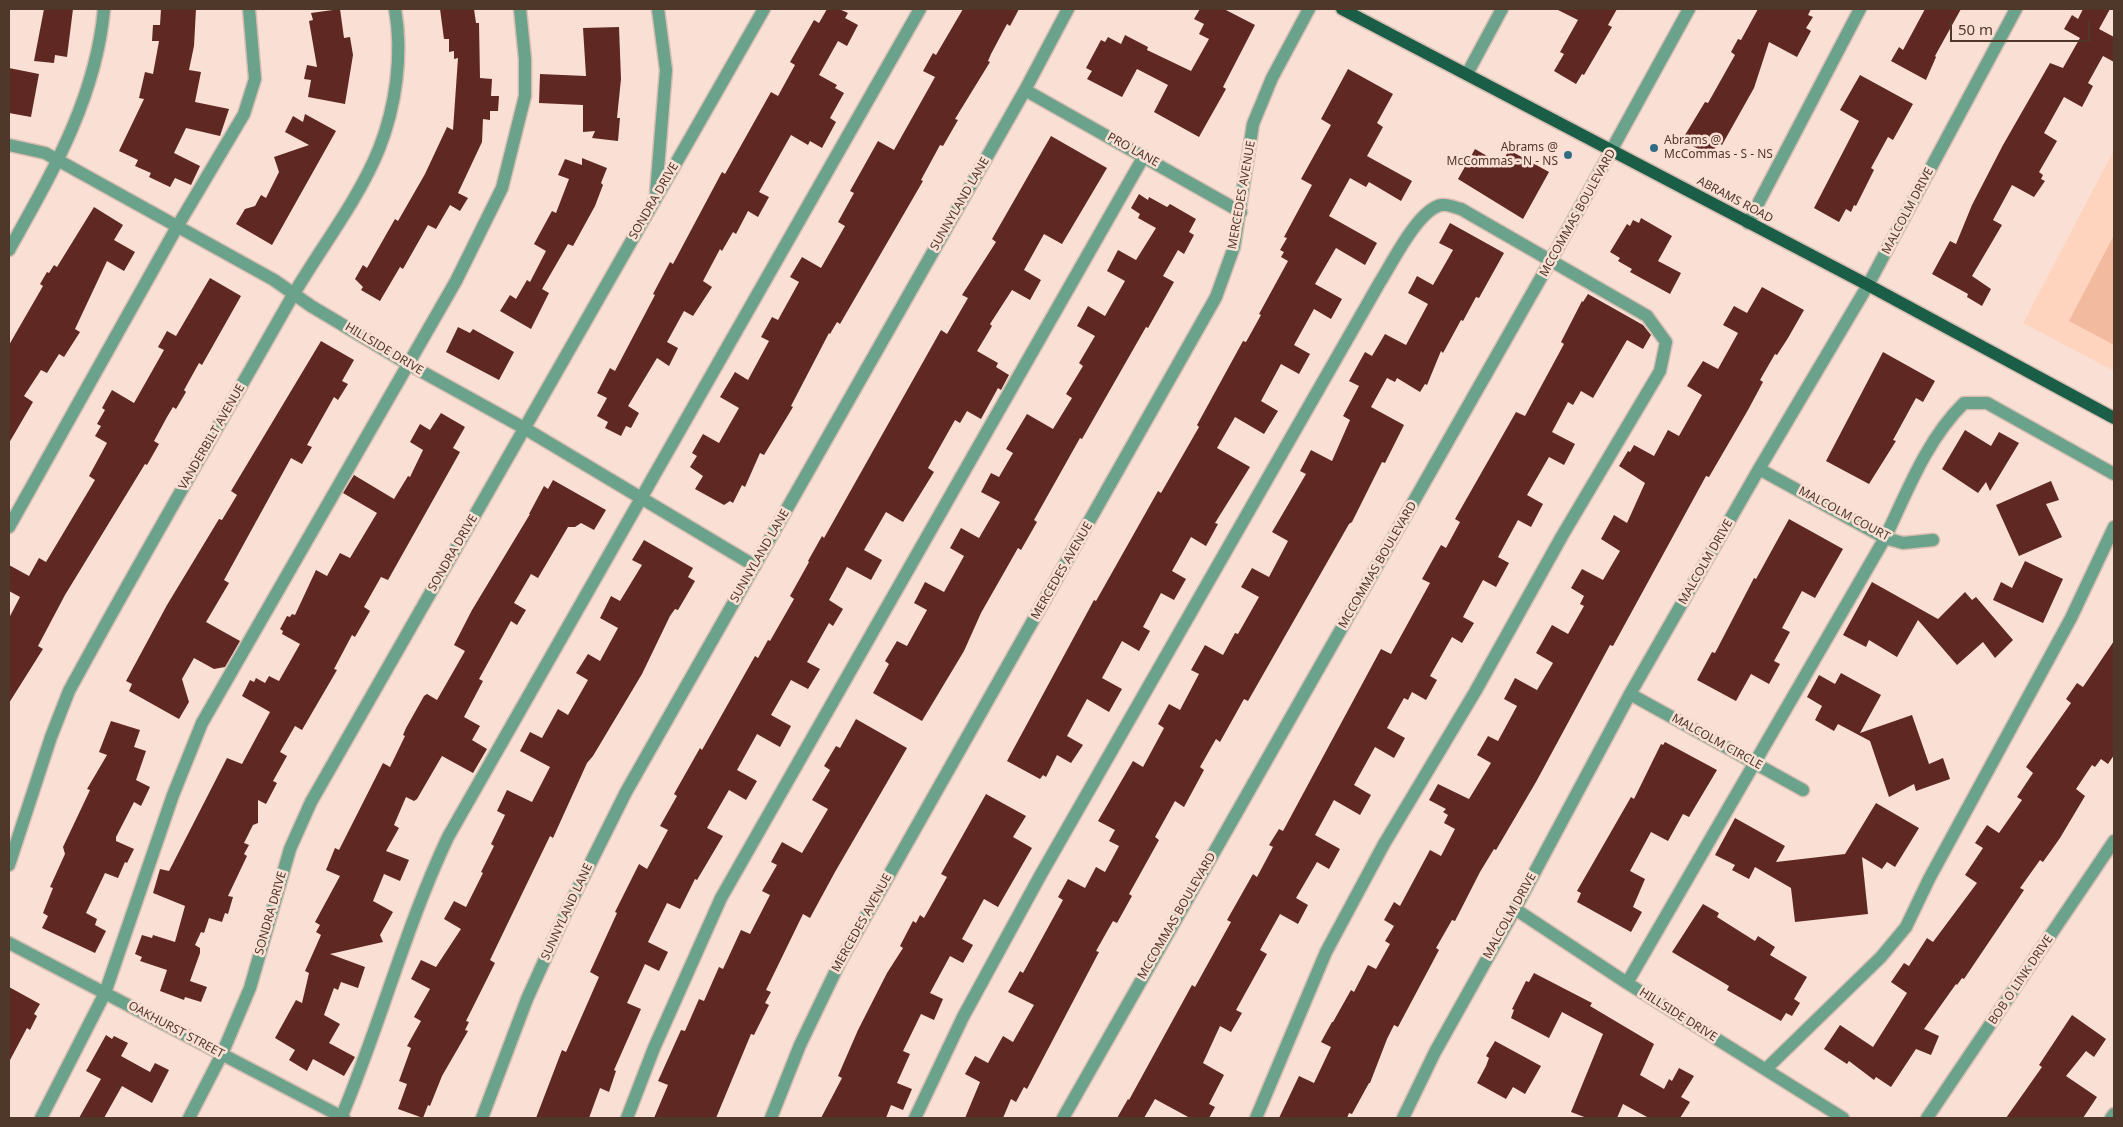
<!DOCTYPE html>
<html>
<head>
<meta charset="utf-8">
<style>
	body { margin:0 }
	#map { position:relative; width:2123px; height:1127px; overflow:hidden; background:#fae0d4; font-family:"Noto Sans",sans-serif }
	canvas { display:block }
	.frame { position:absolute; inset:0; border:10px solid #4f372a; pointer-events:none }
	.scale { position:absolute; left:1950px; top:20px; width:140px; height:22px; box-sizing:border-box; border:2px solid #4f372a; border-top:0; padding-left:6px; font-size:15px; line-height:18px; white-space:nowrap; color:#4f372a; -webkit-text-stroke:4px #fae0d4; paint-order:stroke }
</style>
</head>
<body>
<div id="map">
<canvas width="2123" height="1127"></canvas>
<div class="frame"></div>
<div class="scale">50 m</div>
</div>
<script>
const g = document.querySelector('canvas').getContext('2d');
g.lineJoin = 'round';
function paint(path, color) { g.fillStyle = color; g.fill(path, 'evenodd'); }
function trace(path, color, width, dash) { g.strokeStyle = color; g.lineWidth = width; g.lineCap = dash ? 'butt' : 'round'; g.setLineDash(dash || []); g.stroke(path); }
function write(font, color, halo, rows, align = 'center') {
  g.font = font + ' "Noto Sans",sans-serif'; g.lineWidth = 5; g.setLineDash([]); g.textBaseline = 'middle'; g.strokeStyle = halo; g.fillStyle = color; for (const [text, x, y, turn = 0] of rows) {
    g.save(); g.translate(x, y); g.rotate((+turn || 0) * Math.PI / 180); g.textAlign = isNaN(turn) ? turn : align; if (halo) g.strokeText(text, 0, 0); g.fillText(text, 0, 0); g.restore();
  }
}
const built = new Path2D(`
	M2114,150v221l-91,-48z`);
const green = new Path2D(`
	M2114,235v110l-45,-24z`);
const building = new Path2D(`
	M44,9h29l-6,48 -12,-2 -1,8 -20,-2z
	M161,9h35l-2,37 -5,24 12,2 -6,30 34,7 -9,27 -34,-8 -12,25 26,13 -9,19 -16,-7 -5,9 -21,-10 2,-4 -16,-7 3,-6 -19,-9 25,-52 -5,-1 6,-26 8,2 6,-33h-7l1,-16h7z
	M340,9l4,29 6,-1 3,18 -8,49 -37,-7 3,-17 -7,-1 3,-14 10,2 -8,-46 4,-1 -2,-7z
	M440,9h34l2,14h3l1,55 12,1 -1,17h8l-1,15h-8v9l-7,-1 -1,23 -24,51 10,5 -8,13 -10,-6 -14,24 -8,-4 -25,44 -3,-2 -20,34 -19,-11 2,-3 -8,-8 8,-14 4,3 28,-49 3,2 27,-47 22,-47 6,3 5,-72 -4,1v-8l-5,1v-13h-5z
	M827,9h12l9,4 -3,5 13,7 -11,21 -9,-5 -19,34 18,10 -2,3 9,5 -14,25 6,4 -14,26 -12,-7 -2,4 -17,-10 -32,57 10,5 -11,20 -10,-6 -12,23 -3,-2 -11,19 -2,-2 -17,32 9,6 -19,29 -9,-5 -17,31 11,6 -9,18 -12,-8 -29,48 11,7 -8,15 -5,-2 -5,10 -16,-8 3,-6 -11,-6 10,-18 -10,-5 13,-25 5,3 40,-76 -2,-1 17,-32 3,2 49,-92 3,2 46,-82 7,4 17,-31 -5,-3 24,-42 5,3z
	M963,9h56l-9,17 -3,-2 -16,30 -3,7 2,1 -35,57 3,1 -15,26 -3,-1 -19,35 2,1 -83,143 -3,-2 -7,12 -1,-1 -38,73 2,1 -29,48 -4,-2 -15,34 -3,-2 -9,18 -3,-2 -6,4 -29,-16 8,-13 -13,-9 7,-11 -5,-3 11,-19 16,9 20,-35 -19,-11 15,-25 13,8 21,-39 -8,-4 11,-20 6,3 21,-38 -9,-5 12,-20 19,11 24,-42 -7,-4 16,-29 -4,-2 28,-50 16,9 41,-73 -12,-6 10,-18 3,2z
	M1200,9h24l31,16 -32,62 3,2 -27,48 -45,-25 14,-27 -31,-16 -15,28 -35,-18 5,-8 -6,-3 15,-28 4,2 3,-5 13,7 4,-9 23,12 -1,3 44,21 18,-32 -10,-5 5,-10 -10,-5z
	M1556,9h61l-9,16 4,2 -28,48 -2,-1 -6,10 -22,-13 10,-17 -4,-2 18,-32z
	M1758,9h53l-3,6 5,2 -7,11 5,3 -14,26 -28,-15 -15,46 -32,57 -4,-2 -7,13 -29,-16 23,-38 3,1 27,-48 -4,-3 7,-13 3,1z
	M1925,9h36l-26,47 1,1 -10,23 -35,-19 8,-14 4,3z
	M2083,9h27l-11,20 15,8v25l-11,-6 -15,27 5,3 -11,21 -18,-10 -20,36 13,8 -18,31 4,3 -2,4 4,2 -11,16 -22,-12 -19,35 9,5 -30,51 19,13 -9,17 -15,-9 1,-3 -36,-20 18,-33 6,3 16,-39 31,-60 47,-82 13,5 17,-30 -16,-9 8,-14 6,4z
	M619,27l2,52 -4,39h3l-2,23 -26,-3 3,-7 -12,1v-27l-44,-2 1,-29 46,2 -3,-48z
	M9,68l30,6 -8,43 -22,-4z
	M1348,69l45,25 -16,29 6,4 -16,29 45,25 -11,20 -32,-19 -3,5 -16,-9 -21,38 48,27 -12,22 -29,-17 -21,36 27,15 -11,20 -17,-10 -20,36 16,9 -11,20 -18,-10 -20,37 17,10 -14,23 -29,-17 -18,31 33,19 -35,56 3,1 -12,22 -15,-9 -19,34 14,8 -12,21 -13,-7 -18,34 7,4 -11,20 -17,-10 -20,37 20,11 -13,23 -22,-13 -20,37 16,9 -12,18 -14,-8 -11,22 -3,-2 -3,4 -33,-18 87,-161 2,1 62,-110 3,2 38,-66 -2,-2 46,-84 3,1 15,-27 -2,-1 29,-53 -7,-4 3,-5 -4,-2 7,-12 -3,-1 28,-52 -11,-6 30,-54 -10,-6z
	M1860,75l53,29 -20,36 -5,-3 -17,31 3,2 -18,36 -2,-1 -3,7 -5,-3 -7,13 -25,-14 45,-87 -19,-11z
	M305,114l31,17 -64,114 -36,-21 9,-15 10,-3 6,-11 5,3 13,-26 -5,-15 35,-12 -24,-13 8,-16 10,6z
	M1051,136l56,32 -45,76 -18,-10 -20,36 17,10 -11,20 -18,-10 -22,34 2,2 -15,25 21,12 -2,4 13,8 -8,15 -3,-2 -17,31 -14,-8 -7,12 -5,-3 -27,48 6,4 -31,50 -17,-10 -22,38 18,10 -11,20 -24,-13 -18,33 14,9 -10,17 -4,-3 -22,39 13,7 -12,20 -17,-9 -20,35 20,11 -11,21 -23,-13 -20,36 20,11 -11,19 -17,-10 -22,38 16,8 -26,44 -2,-1 -15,30 -13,-6 -19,39 20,10 -9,19 -14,-7 -18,39 14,6 -27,61 2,1 -7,21 -9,-4 -11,30h-53l26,-68 4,2 33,-75 -9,-5 27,-59 -2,-1 24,-48 8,5 21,-39 -8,-4 17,-30 -3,-2 26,-46 2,2 53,-94 3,2 10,-18 2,1 24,-42 -4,-3 19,-34 -1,-1 14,-25 2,2 117,-208 6,4 21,-36 -6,-3 34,-53 -4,-3z
	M1475,149l26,15 8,-14 40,22 -26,47 -65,-40z
	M582,158l25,10 -6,15 2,2 -8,21 -22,40 -5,-2 -26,45 7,4 -18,36 -31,-18 10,-16 6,4 11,-19 3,2 16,-31 -12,-7 18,-33 4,2 13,-34 -11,-4 7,-16 17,6z
	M1139,194l9,6 1,-3 18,10 3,-3 26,15 -7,13 5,3 -10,19 -6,-4 -15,26 11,6 -26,46 -2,-1 -64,112 -2,-1 -46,82 3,2 -16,28 -3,-2 -37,65 -17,38 -42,70 -49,-28 16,-29 -4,-3 12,-20 10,5 20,-36 -13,-7 11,-21 19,10 20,-36 -14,-8 11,-20 18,10 21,-36 -19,-10 10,-19 8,4 14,-24 -7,-4 21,-35 26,15 19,-31 -6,-4 17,-28 -4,-3 16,-27 -18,-10 11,-20 17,10 20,-35 -18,-10 11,-21 18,10 20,-32 -18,-10 2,-4 -9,-6z
	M94,207l29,18 -9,15 21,12 -11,19 -17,-10 -32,68 5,3 -16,25 -5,-3 -12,19 -6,-3 -17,26 9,6 -24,41v-98l34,-59 -3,-2 7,-12 2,1 5,-8 3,2z
	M1641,218l31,18 -14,25 23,12 -11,21 -40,-22 2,-3 -14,-8 2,-3 -10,-6 17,-28 3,2 3,-6 6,3z
	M1450,223l54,30 -25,45 -3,-1 -13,24 -2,-1 -18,33 -2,-2 -14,34 -2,-1 -5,8 -23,-14 -2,4 -8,-4 -16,29 33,18 -19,38 -3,-1 -30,60 -3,2 -101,177 -4,-2 -24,43 -4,-3 -16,28 4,3 -20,37 -9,-6 -20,36 4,3 -30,54 3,2 -15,27 -4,-2 -17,30 3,1 -72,137 -3,-2 -8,15 -5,-3 -8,19h-38l15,-36 -15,-8 10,-18 13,7 15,-27 10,6 21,-37 -26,-13 12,-21 3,2 40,-73 -5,-3 10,-18 17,9 11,-21 9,5 14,-26 -10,-5 6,-11 -17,-9 35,-60 10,6 21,-39 -6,-4 11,-20 11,6 19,-36 -8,-4 14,-25 18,10 12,-22 3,1 21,-37 -18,-10 11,-19 17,9 19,-36 -16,-9 34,-58 -6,-3 11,-21 21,11 18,-41 -7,-4 16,-30 -10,-5 16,-29 7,4 13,-22 21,11 22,-41 -20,-11 9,-17 16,9 20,-35 -14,-7z
	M210,278l31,18 -39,69 -3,-2 -15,27 2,2 -10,17 -3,-2 -6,10 -13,24 5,3 -12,21 -2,-1 -80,131 -27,51 5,3 -34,54v-85l11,-21 -11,-6v-26l20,11 10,-18 7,4 49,-82 -6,-4 18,-33 -12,-7 6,-10 -4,-2 8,-14 -3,-2 10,-18 22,13 30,-53 -6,-3 9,-16 9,5z
	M1762,287l42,23 -16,28 -11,17 -2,-1 -15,26 3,2 -15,28 -39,67 -3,-1 -93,170 -3,-1 -74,137 -40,68 -2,-1 -14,23 -25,49 -3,-1 -16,28 3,2 -41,77 -4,-2 -7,14 -17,44h-1l-17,31 -3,-1 -2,5h-68l20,-42 15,7 17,-36 -10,-5 11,-20h1l18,-32 3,2 14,-27 8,4 14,-25 -5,-3 9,-15 -10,-6 10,-18 6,4 30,-56 11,6 14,-27 -11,-6 4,-8 -5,-3 3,-3 -17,-9 9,-16 31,15 22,-36 -14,-8 11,-19 10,5 19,-35 -13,-7 11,-21 22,12 16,-27 -17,-10 16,-28 16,9 16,-28 -4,-2 4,-8 -13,-8 11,-19 21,11 17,-29 -19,-12 13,-24 13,8 18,-40 -26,-17 9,-15 2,1 4,-7 20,11 14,-26 11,6 23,-41 -15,-9 16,-25 15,8 20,-36 -15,-8 11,-19 13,7z
	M1588,294l55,31 8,10 -8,14 -16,-9 -34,58 -12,-7 -8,14 -5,-3 -16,30 23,12 -11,21 -15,-8 -22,38 16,9 -12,23 -13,-7 -20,37 11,6 -13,24 -13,-7 -20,37 11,6 -12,20 -10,-6 -22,39 7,4 -11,20 -14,-8 -4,8 -4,-2 -17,30 18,10 -11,20 -19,-11 -21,38 17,10 -11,20 -26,-15 -19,35 25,14 -11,20 -12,-7 -21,36 12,7 -10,19 -18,-10 -20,36 7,4 -31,56 6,3 -11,19 -11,-6 -17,37 21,12 -15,29 6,3 -6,11h-19l-35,-19 -11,19h-27l11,-19 1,1 63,-115 3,2 36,-65 -4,-2 26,-46 4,3 16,-30 -4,-2 10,-16 4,2 98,-182 10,5 39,-71 -8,-4 19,-34 5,3 14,-26 -5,-3 61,-107 9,4 39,-72 -3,-2 21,-41 1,1z
	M458,327l12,6 3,-4 41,23 -15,28 -53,-28z
	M321,341l33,19 -12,21 6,3 -10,16 -4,-3 -27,48 5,2 -10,17 -11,-6 -67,122 5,3 -23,39 34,19 -15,26 -11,2 -20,-11 -12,21 7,23 -10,17 -50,-28 3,-7 -6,-3 41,-76 52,-86 3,1 15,-25 -6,-4z
	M1883,352l52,29 -12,21 -7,-4 -23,42 3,1 -27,43 -43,-23z
	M441,413l24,14 -12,21 7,4 -72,128 -7,-3 -17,30 6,4 -15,26 -3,-2 -18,34 3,1 -35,60 -7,-4 -15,26 7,4 -14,25 4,2 -11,21 -8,-4v23l-5,2 -9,18 5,2 -5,9 3,2 -19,40 5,1 -5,17 -3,-1 -3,9 -13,-4 -5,15 -3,-1 -6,13 5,3v5l-10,28 17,6 -6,15 -16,-5 -1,3 -24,-9 7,-21 -27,-9 2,-4 -7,-3 7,-19 10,3 1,-3 22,7 10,-36 -32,-13 7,-24 9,2 58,-113 15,6 28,-52 -28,-16 8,-16 4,2 2,-4 9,5 4,-7 10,5 21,-37 -18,-10 1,-3 -3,-2 7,-13 3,1 2,-3 3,1 21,-45 11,6 13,-23 10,5 27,-45 -34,-20 11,-18 40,24 14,-23 2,1 13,-27 -13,-8 10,-18 10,6z
	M1965,430l26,16 8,-14 20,11 -29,48 -4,-9 -8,11 -36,-24z
	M553,480l53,30 -12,20 -13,-7 -6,4h-7l-30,51 -7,-4 -17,29 12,7 -9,15 -6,-4 -32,58 4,2 -19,36 16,9 -8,14 15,9 -14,24 -31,-17 -25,43 -3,2 -8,-4 -12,28 5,3 -13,23 23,9 -9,21 -16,-7 -11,27 20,11 -13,23 3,7 -53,12 35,13 -7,21 -17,-6 -3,8 -4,-2 -10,27 16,9 -11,19 26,14 -11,19 -31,-17 -6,12 -18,-11 6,-10 -20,-12 21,-38 6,3 7,-30 -4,-2 16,-36 -5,-3 4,-7 -5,-3 25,-46 -14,-6 9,-22 4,2 44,-87 7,4 15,-31 -2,-1 3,-7 18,-32 3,-2 10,6 28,-49 -11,-6 18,-35 58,-96h-1l15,-28 4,3z
	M2051,481l8,19 -13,4 16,33 -43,19 -23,-51z
	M1789,519l54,30 -28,49 -13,-7 -20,37 8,4 -16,29 6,3 -11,20 -18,-10 -15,27 -39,-21 15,-28 3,1 39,-75 2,1z
	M644,540l49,28 -5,9 7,4 -17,29 -3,-1 -5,7 -28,58 -49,82 -6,7 -34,75 -3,-2 -60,124 5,3 -29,58 3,1 -4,8 3,1 -26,45 -12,30 -2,-1 -5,13 -25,-9 9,-25 -8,-3 12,-33 -4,-2 14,-25 -7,-4 16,-28 -19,-10 10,-19 15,7 25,-38 -17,-10 10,-18 12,6 17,-34 -2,-1 13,-26 -3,-2 14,-29 -8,-4 10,-21 25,12 18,-35 -30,-16 10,-19 12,6 16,-29 10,6 20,-35 -12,-7 12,-19 12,7 18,-33 -18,-10 11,-22 9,5 22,-36 -10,-5z
	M2025,561l38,18 -20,44 -50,-23 8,-18 11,6z
	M1872,582l66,37 27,-27 7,8 4,-3 37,43 -18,18 -12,-16 -26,23 -39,-45 -21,37 -28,-17 -3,7 -23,-12z
	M2114,641v114l-6,9 -7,-5 -6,8 -3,-2 -16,24 9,7 -25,42 -17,24 -3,-2 -20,28 4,2 -60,89 -2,-1 -5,7 -1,-1 -32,45 15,7 -8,19 -15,-6 -25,38 -15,-10 -2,3 -25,-19 -2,3 -23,-15 16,-24 33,22 34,-54 -16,-11 13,-19 5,3 18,-28 6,4 44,-59 -12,-8 18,-27 -8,-5 12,-18 12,8 23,-33 -5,-3 16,-24 -7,-6 45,-64 -5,-4 11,-16 6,4z
	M1841,673l40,22 -21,38 52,-18 17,49 14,-6 7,21 -34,12 -2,-7 -25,13 -19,-56 -32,-17 -4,7 -19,-11 7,-14 -15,-9 12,-22 16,9z
	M856,719l51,29 -72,124 -25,46 -7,-4 -37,76 5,2 -6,11 4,2 -15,30 -3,-1 -35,84h-62l14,-33 -10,-4 23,-51 4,1 14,-32 5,2 15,-34 4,2 18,-39 9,4 20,-39 -8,-4 15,-26 -6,-3 11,-20 20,11 26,-44 -16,-9 18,-30 -6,-4 12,-20 4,2z
	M111,721l29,9 -6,17 12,4 -10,29 14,7 -9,19 -7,-4 -18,35v4l18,8 -7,14 -2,-1 -7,16 -13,-5 -19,40 11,6 -2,6 11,6 -11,22 -53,-25 6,-12 -5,-3 10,-25 -3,-1 15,-33 -2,-7 27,-57 -3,-1 20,-34 -8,-3z
	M1665,742l52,28 -28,47 -6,-3 -15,27 -17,-9 -21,39 15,8 -12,28 9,5 -11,20 -54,-30 4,-9 -4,-2 54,-94 3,2 27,-55 2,1z
	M986,794l40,22 -13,21 19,11 -34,59 -14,-8 -22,40 11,6 -10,18 -13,-7 -20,37 13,6 -9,21 -13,-6 -18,37 7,3 -13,29 15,6 -9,21 -12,-5 -5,13h-65l21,-40 -4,-2 20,-46 29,-57 16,-25 -3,-2 13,-25 3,2 4,-8 4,3 23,-41 -6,-3z
	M1876,803l43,25 -24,39 -8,-5 -5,7 -20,-12 6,57 -73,8 -4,-34 -36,-21 -6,12 -17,-9 3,-5 -20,-10 20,-37 50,28 -9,16 69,-8z
	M1703,904l16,9 -2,4 38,24 3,-5 17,11 -5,8 37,22 -13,22 6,4 -8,13 -6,-3 -5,8 -54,-31 2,-4 -57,-34z
	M1534,973l58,30 -2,3 64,38 -14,31 24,14 5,-10 3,2 7,-13 15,8 -13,21 9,5 -10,16h-31l-26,-14 -6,14h-30l-16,-6 32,-78 -41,-22 -13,26 -38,-20 3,-8 -2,-1 14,-28 3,1z
	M9,987l31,17 -6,10 3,2 -7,14 -3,-2 -18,34z
	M2072,1015l34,24 -12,18 -8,-6 -20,25 31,21 -14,21h-77l36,-51 -3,-2z
	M106,1035l6,4 2,-3 14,7 -7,13 29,16 5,-9 14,7 -17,33 -30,-17 -18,32h-25l22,-39 -15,-8z
	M1495,1041l46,25 -16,28 -12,-7 -7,12 -29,-16 9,-17 3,-8 -3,-2z`);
const minor = new Path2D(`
	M1467,74l35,-65
	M1025,90l216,122
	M9,145l36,8 229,127 37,26 97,58 116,64 231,138
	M656,193l10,-123 -8,-61
	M1748,223l112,-214
	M9,250c43,-77 87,-152 95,-241
	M1759,469l126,69 18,5 30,-3
	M9,527l168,-300 67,-113 11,-35 -6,-70
	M1630,694l173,96
	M9,865l42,-128 18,-46c71,-131 147,-260 220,-389 29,-51 68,-99 90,-153 17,-43 24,-94 16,-140
	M1515,909l112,74 216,135
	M9,943l335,175
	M1627,983l258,-445c22,-46 42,-99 79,-135h23l127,71
	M1766,1069l115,-112 25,-30 23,-48 142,-261 43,-91
	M41,1118l64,-125 68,-198 29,-72 254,-442 46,-93 23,-92v-37l-5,-50
	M189,1118l33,-64 28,-66 40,-139 21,-47 453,-793
	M341,1118c39,-92 64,-190 107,-281l472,-828
	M482,1118l45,-119 41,-91 58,-116 399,-702 43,-81
	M627,1118l27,-70 67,-150 423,-742
	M771,1118l29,-73 41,-85 375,-663 18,-50 19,-123 19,-46 37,-69
	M915,1118l48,-101 77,-141 340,-594c12,-19 39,-74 62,-77 6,-1 14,3 19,4l186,107 19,26 -6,29 -98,165 -87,156 -91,152 -58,108 -70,166
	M1063,1118l488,-858 138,-251
	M1403,1118l32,-66 80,-143 115,-215 129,-225 109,-184 148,-276
	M1927,1118l187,-277
	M2111,1118l3,-4`);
const major = new Path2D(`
	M1342,9l526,276 246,133`);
const markers = [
	[1654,148,5,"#306c83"],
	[1568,155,5,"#306c83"]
];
const poiNames = [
	["Abrams @",1664,141],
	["McCommas - S - NS",1664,155],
	["Abrams @",1558,148,"right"],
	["McCommas - N - NS",1558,162,"right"]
];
const streetNames = [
	["PRO LANE",1133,150,29],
	["MERCEDES AVENUE",1242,195,-80],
	["ABRAMS ROAD",1735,200,28],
	["SONDRA DRIVE",654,201,-60],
	["SUNNYLAND LANE",960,204,-60],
	["MALCOLM DRIVE",1908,211,-62],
	["MCCOMMAS BOULEVARD",1578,213,-61],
	["HILLSIDE DRIVE",384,349,31],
	["VANDERBILT AVENUE",212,437,-60],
	["MALCOLM COURT",1844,514,28],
	["SONDRA DRIVE",453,553,-60],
	["SUNNYLAND LANE",760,556,-60],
	["MALCOLM DRIVE",1706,562,-60],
	["MCCOMMAS BOULEVARD",1378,565,-60],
	["MERCEDES AVENUE",1062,571,-60],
	["MALCOLM CIRCLE",1717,742,29],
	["SUNNYLAND LANE",567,912,-65],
	["SONDRA DRIVE",271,913,-74],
	["MCCOMMAS BOULEVARD",1177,916,-60],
	["MALCOLM DRIVE",1510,916,-61],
	["MERCEDES AVENUE",862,923,-61],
	["BOB O LINK DRIVE",2021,980,-56],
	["HILLSIDE DRIVE",1678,1015,32],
	["OAKHURST STREET",176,1030,28]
];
paint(built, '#fed4bf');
paint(green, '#f2bba0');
paint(building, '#5f2823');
trace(minor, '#d8beb2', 15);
trace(major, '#d8beb2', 15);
trace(minor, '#6aa28b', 12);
trace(major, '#1a5e48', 12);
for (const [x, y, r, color] of markers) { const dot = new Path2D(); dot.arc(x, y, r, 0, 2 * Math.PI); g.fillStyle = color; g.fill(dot); trace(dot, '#fae0d4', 2); }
write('12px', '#4f372a', '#fae0d4', poiNames, 'left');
write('12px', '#4f372a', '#fae0d4', streetNames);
</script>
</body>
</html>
